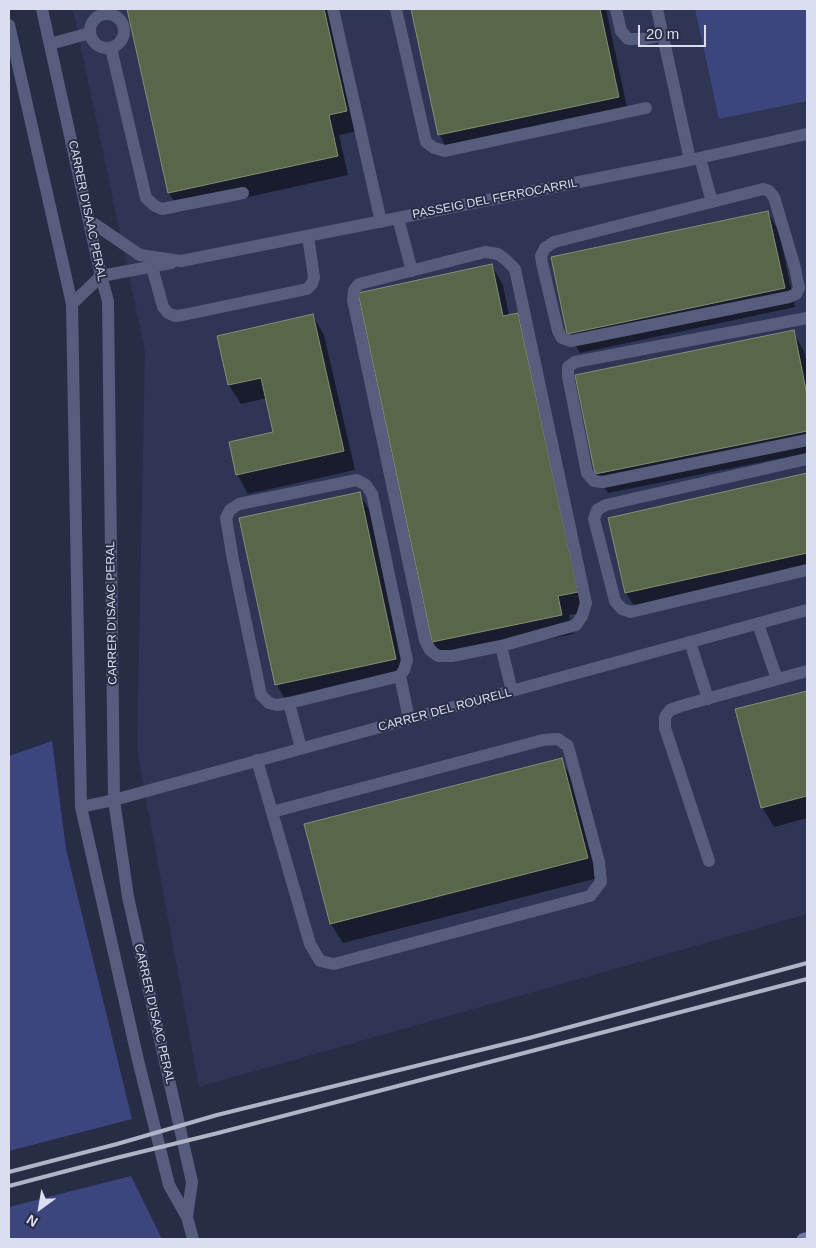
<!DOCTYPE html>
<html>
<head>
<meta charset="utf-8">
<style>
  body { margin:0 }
  #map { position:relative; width:816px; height:1248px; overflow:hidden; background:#282d46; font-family:Helvetica,sans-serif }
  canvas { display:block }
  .frame { position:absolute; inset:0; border:10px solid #dadeef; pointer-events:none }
  .north { position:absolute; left:15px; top:1183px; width:50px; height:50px; -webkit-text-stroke:4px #282d46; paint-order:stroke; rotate:212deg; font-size:14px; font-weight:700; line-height:20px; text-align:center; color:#dadeef }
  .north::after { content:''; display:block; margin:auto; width:18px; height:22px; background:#dadeef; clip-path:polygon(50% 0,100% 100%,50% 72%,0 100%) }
  .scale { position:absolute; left:638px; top:25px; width:68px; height:22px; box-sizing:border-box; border:2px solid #dadeef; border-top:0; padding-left:6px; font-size:15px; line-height:18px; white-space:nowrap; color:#dadeef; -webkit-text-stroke:4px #282d46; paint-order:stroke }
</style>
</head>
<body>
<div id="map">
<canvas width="816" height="1248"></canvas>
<div class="frame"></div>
<div class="north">N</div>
<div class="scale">20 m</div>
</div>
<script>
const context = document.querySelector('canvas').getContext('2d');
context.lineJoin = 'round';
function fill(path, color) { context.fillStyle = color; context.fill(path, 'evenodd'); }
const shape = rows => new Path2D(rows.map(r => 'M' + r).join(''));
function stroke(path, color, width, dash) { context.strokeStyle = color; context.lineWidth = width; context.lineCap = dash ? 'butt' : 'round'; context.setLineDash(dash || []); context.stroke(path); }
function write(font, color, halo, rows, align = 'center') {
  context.font = font + ' Helvetica,sans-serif'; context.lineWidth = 4; context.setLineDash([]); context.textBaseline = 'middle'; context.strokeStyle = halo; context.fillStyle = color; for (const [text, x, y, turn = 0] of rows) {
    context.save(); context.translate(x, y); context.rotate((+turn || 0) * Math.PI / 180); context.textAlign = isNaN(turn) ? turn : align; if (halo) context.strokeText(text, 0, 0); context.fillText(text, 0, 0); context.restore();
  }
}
fill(shape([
  [73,9,807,9,807,914,199,1087,137,749,145,352]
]), '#2f3554');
fill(shape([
  [695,9,807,9,807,101,719,119],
  [52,741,66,849,132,1119,9,1151,9,756],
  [131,1176,162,1239,9,1239,9,1207]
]), '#3c457d');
fill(shape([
  [128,9,330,9,358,131,339,135,348,175,180,212,169,193],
  [412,9,606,9,629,117,450,154,439,134],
  [768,212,779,232,795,307,580,353,568,333],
  [492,266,503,285,509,316,588,611,569,615,573,634,444,661,433,641],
  [313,316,324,335,355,470,248,494,237,474,275,433,267,398,241,404,229,385],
  [793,332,804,351,807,365,807,453,608,493,596,474],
  [807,475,807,575,638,612,626,593,609,519],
  [359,493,371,513,407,679,288,704,277,685,240,519],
  [807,692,807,818,774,827,762,807,737,710],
  [561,760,572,779,598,878,343,943,331,924,306,825]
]), '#0007');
const building = shape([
  [127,9,324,9,347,111,329,115,338,156,168,193,127,9],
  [411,9,600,9,619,97,438,135,411,9],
  [768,211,785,288,567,334,551,257,768,211],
  [492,264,503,316,518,313,578,592,558,596,562,615,432,642,358,293,492,264],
  [313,314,344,451,236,475,229,442,273,432,261,378,228,385,217,336,313,314],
  [794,330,807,395,807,431,595,474,575,375,794,330],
  [807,473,807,553,625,593,608,518,807,473],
  [360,492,396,659,275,685,239,518,360,492],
  [807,691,807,796,761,808,735,709,807,691],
  [562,758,588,858,330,924,304,824,562,758]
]);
fill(building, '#58664a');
stroke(building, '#829073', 1);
stroke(shape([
  [333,9,381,222],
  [396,9,426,142,434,148,445,151,646,108],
  [616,9,621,31,628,39,643,39,663,35],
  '90 31a17 17 0 1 1 34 0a17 17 0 1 1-34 0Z',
  [50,44,90,33],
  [111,48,146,198,155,206,162,209,243,193],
  [700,158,712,202],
  [763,189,769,191,774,197,795,268,799,288,796,294,789,297,571,341,562,338,558,331,542,263,541,256,545,248,554,242,763,189],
  [398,218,412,271],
  [485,252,498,254,506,260,515,269,586,603,582,616,576,625,501,646,452,656,438,656,430,650,425,640,353,300,354,290,359,284,485,252],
  [152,267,163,307,168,313,175,316,183,315,307,289,312,284,314,277,308,236],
  [807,318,575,362,568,367,568,376,587,473,594,481,603,482,807,440],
  [807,459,606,505,597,510,594,519,615,601,622,609,631,612,807,570],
  [357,480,366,485,372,494,407,660,404,670,400,676,289,703,277,705,269,703,261,695,233,560,226,518,230,510,239,504,357,480],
  [758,624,777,679],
  [690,642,708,699],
  [501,646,512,691],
  [400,676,409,719],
  [289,703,301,748],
  [257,760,310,944,320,961,334,964,590,896,601,882,599,862,568,746,558,739,543,740,272,812],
  [709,861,665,728,665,717,670,710,681,706,807,671]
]), '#575e7d', 12);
stroke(shape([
  [42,9,101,276,108,301,114,800,128,897,192,1182,187,1217],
  [657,9,690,160],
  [9,25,72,304,81,807,138,1060,169,1185,187,1217,193,1239],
  [90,221,140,255,181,261,690,160,807,134],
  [72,304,101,276,171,263],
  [81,807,114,800,807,610]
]), '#575e7d', 12);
stroke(shape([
  [803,1239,807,1238]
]), '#6d77a9', 12);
stroke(shape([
  [9,1172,117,1144,217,1115,529,1038,807,963],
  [9,1186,116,1158,218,1133,807,979]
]), '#b0b4c7', 4);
write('12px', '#dadeef', '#282d46', [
  ["PASSEIG DEL FERROCARRIL",495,199,-11],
  ["CARRER D'ISAAC PERAL",87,211,78],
  ["CARRER D'ISAAC PERAL",112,613,-91],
  ["CARRER DEL ROURELL",445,710,-15],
  ["CARRER D'ISAAC PERAL",154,1014,77]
]);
</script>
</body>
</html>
